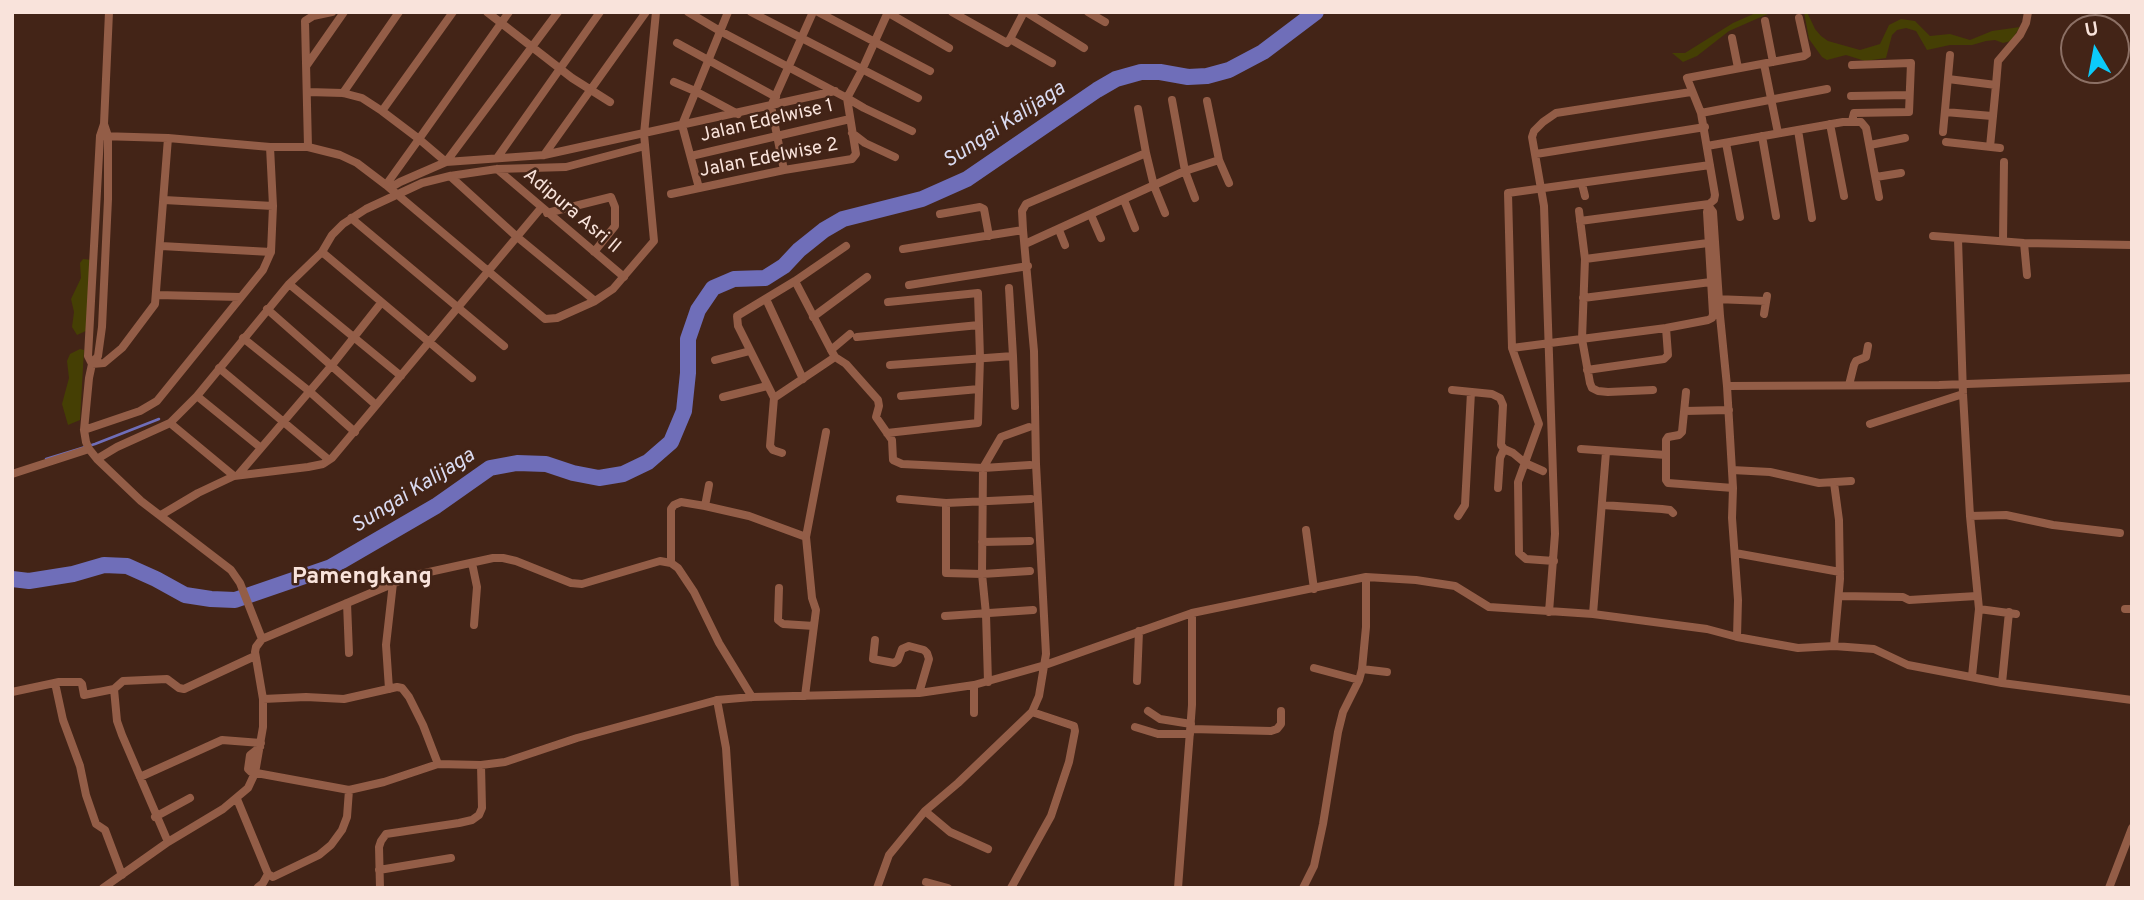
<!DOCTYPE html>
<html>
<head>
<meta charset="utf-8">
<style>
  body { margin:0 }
  #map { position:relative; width:2144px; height:900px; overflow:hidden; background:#432417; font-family:Overpass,sans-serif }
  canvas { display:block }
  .frame { position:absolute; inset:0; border:14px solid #f9e3db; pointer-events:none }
  .north { position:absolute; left:2060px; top:14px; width:70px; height:70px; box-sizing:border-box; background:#432417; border:2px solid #8c7065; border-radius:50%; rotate:350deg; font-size:19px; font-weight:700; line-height:28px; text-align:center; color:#f9e3db }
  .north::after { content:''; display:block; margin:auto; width:24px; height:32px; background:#0ccafa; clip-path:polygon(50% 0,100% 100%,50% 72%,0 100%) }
</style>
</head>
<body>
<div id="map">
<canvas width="2144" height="900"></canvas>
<div class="frame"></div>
<div class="north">U</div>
</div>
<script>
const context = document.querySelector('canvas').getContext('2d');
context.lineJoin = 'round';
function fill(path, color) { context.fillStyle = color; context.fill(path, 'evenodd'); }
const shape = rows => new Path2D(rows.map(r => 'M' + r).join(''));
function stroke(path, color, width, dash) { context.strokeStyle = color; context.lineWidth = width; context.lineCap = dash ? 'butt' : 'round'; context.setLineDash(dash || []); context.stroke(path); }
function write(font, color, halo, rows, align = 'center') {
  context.font = font + ' Overpass,sans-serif'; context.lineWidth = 5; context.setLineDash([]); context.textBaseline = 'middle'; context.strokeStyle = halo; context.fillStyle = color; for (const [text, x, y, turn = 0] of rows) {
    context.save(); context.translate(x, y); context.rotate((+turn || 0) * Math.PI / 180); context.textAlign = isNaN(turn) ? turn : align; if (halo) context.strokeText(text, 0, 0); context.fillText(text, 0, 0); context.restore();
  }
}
fill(shape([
  [1758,12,1777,12,1770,13,1729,31,1697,56,1683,62,1672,53,1685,53,1733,23],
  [1804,12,1807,12,1815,29,1821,36,1828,41,1860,50,1880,44,1889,25,1901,19,1915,21,1930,36,1950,34,1970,40,1992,31,2020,27,2011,41,2003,43,1995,40,1986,41,1972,45,1950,45,1927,50,1916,31,1906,28,1897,30,1892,35,1886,58,1865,61,1846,55,1827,60,1822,57,1809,39],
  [83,259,93,260,88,330,77,335,72,327,74,312,71,299,81,278,80,263],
  [80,349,84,350,80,420,68,425,62,404,69,378,67,361,70,354]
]), '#453f04');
stroke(shape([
  [46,459,95,444,159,419]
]), '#6f6eb9', 2.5);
stroke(shape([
  [12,579,29,581,73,574,104,565,127,566,156,579,185,595,211,599,235,600,331,567,436,506,490,468,517,463,546,464,573,473,599,478,623,474,648,462,671,442,684,411,688,373,688,339,698,310,713,288,734,279,765,278,784,266,799,250,824,230,843,219,922,199,967,179,1097,90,1116,79,1141,72,1160,72,1188,77,1207,76,1229,70,1263,52,1316,12]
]), '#6f6eb9', 16);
stroke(shape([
  [487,12,572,78,610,102],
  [509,12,419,139,446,162,558,12],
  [688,12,720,31,847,98,862,70,888,12],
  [751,12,918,98],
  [818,12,930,71],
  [887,12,949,48],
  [952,12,1007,43,1010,39,1052,63],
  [1026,12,1084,48],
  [1088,12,1105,22],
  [1765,21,1773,62],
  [1732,38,1738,68],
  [1010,39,1024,12],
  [677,43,776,97],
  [1764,64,1778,133],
  [307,65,344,12],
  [1852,65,1911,63,1909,112,1854,113,1852,121],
  [1948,79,1996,85,1998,61,2020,35,2026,23,2028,12],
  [674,82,695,91,738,114],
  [308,92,343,93,362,98,382,111,419,139,386,185],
  [343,93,399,12],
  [1851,96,1909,95],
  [847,98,864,108,912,131],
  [1172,100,1185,171,1195,198],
  [1207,101,1219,160,1229,183],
  [1138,109,1146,153,1154,186,1165,213],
  [382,111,453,12],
  [1945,112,1992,116],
  [1701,113,1827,89],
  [104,124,108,136,108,199,102,327,98,356,92,364,89,378,84,430,86,442,89,449,97,459,141,501,231,570,240,583,262,639],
  [1830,124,1844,196],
  [682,125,728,12],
  [682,125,699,188],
  [1798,130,1812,218],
  [1943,132,1950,55],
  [852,133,865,143,895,157],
  [100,136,168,138,270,147,308,147,340,155,357,163,386,185,545,319,557,318,595,301,613,289,654,241,644,134,656,12],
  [1762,136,1776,216],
  [1946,142,2000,148],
  [1726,143,1740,217],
  [1870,145,1905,138],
  [1707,146,1843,122,1861,122,1866,128,1879,197],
  [308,147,305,21,313,16,332,12],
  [1990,147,1996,85],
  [1536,154,1705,127],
  [544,155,646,12],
  [691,156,850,119],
  [497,158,600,12],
  [497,169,624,277],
  [784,170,771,106,813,12],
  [450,176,516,236,595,301],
  [1876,177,1901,173],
  [1582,184,1585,196],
  [390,188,400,182,446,162,544,155,835,91],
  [671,194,784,170,852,159,856,154,847,98],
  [164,200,273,206],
  [1124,200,1135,228],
  [1710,208,1713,212,1720,316],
  [1579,211,1585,259,1582,339,1590,383,1592,388,1598,391,1608,392,1653,390],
  [547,213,611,197,615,207,615,226,594,252],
  [940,214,980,207,984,209,989,236],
  [1091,215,1101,238],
  [351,218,504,346],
  [1580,221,1709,204],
  [1023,230,1022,211,1026,204,1146,153],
  [1059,230,1065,245],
  [1933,236,2024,243,2132,245],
  [1958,239,1963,394,1970,516,1979,609,1972,676],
  [2003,241,2004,162],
  [2024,243,2027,275],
  [1025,244,1185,171,1219,160],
  [161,246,271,252],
  [322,252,472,378],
  [1585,259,1708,243],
  [795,281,831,350,835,357,846,364,878,400,879,406,876,417,892,440,893,460,902,464,983,468,1030,465],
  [289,284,401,376],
  [909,285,1028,266],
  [157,295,240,297],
  [1583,298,1711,282],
  [766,299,803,379],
  [1715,299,1766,301],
  [267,309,376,405],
  [1713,314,1707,212,1709,204,1714,200,1715,195,1701,113,1687,78,1804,56,1807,54,1799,18],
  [1764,314,1767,296],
  [813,317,867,277],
  [857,337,979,325],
  [243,338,309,391,355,432],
  [1512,348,1508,193,1710,165],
  [831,350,850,334],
  [1013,356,1015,406],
  [715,360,750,351],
  [92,364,88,356,100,136,104,124,109,12],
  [92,364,104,363,122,348,155,304,168,138],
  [890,365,1013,356,1009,288],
  [219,368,329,460],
  [1587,370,1664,359,1668,355,1666,328],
  [1849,385,1854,365,1856,361,1866,357,1868,346],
  [1727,386,1939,385,2132,378],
  [1452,390,1492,394,1500,398,1503,405,1501,445,1504,449],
  [1686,392,1682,432,1679,435,1668,437,1666,440,1666,480,1668,483,1733,488],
  [197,396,261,448],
  [901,396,979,389],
  [723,397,767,386],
  [774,398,738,326,737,316,795,281,846,246],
  [1685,411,1729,410],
  [170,423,234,476],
  [1870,424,1963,394],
  [84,430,140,411,157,401,263,270,271,252,273,206,270,147],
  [887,433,978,423,980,358,978,293,888,302],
  [1581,449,1666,455],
  [782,453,773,450,770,446,774,398,835,357],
  [97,459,117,447,170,423,197,396,289,284,322,252,332,235,343,224,366,209,422,183,450,176,497,169,566,167,645,146],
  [1732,470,1770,472,1819,483,1851,481],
  [12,474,89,449],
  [238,475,332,365,381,303],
  [709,485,705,506,749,516,806,537],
  [1498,488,1500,458,1504,449,1513,453,1525,463,1543,471],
  [900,499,946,503,1031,499],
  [946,503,946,573,982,574,1030,571],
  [1602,505,1662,509,1670,510,1673,513],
  [161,515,198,493,234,476,308,467,323,464,332,458,541,208],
  [1458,516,1465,505,1471,392],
  [1970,516,2006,515,2053,525,2120,533],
  [1306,530,1314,589],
  [982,542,1030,541],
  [1735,553,1840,572],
  [1554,561,1526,559,1519,553,1518,482,1539,424,1512,348,1666,328,1708,320,1712,318,1713,314,1717,315,1720,316,1727,386,1733,488,1732,518,1738,600,1737,637],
  [472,563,477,587,474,625],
  [671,563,671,509,674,505,681,502,705,506],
  [779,588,778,620,783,624,814,626],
  [1839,596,1903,597,1909,600,1977,596],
  [347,603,349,653],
  [1979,609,2016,614],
  [2125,609,2132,609],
  [1549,612,1555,534,1544,206,1532,137,1534,131,1543,122,1556,113,1691,92],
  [1593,614,1606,452],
  [945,616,1033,610],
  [875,640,873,659,894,663,898,660,902,649,909,646,924,650,927,653,929,659,919,693],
  [1834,646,1840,579,1839,520,1834,483],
  [1314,668,1359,680],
  [1362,669,1387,672],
  [1137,681,1139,631],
  [988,682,986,614,982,574,983,468,1001,437,1029,427],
  [55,683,63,720,80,766,86,795,96,824,105,830,122,875],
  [2002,683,2009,612],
  [974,685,974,713],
  [114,689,117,721,122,735,168,842],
  [389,689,386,645,393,583],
  [12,692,59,682,80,682,82,684,84,695,114,689,123,681,167,679,179,688,184,689,255,656],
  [805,696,816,610,812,598,806,537,826,432],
  [263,699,306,697,344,699,397,687,402,688,409,697,423,725,438,764],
  [717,700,726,748,735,888],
  [1148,711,1160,719,1191,724],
  [1135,727,1158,734,1190,734],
  [1191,729,1271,731,1277,729,1281,724,1281,711],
  [260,747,250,755,248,769,251,772,349,790,384,782,438,764,481,765,505,762,577,738,717,700,752,697,919,693,974,685,1045,665,1192,613,1366,577,1416,580,1455,586,1489,607,1593,614,1707,629,1737,637,1798,648,1834,646,1874,649,1908,665,2002,683,2132,700],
  [140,777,222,740,261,743],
  [237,799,268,874,273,877,319,855,331,845,342,830,347,817,349,790],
  [925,811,950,832,988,849],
  [155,817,190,798],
  [379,870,451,858],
  [926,882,948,888],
  [258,887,263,883,268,874],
  [103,888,168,842,223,809,248,788,255,773,263,727,263,699,255,652,256,647,262,639,411,576,493,558,503,558,516,561,571,583,582,584,660,561,671,563,678,568,694,592,719,643,752,697],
  [380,888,379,847,381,841,386,834,459,823,472,820,479,815,482,808,481,765],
  [877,888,889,855,925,811,958,783,1032,712,1039,696,1046,654,1036,464,1034,351,1023,230,903,249],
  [1011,888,1051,816,1069,762,1075,731,1074,726,1032,712],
  [1178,888,1192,705,1192,613],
  [1303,888,1314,866,1323,824,1338,732,1343,712,1359,680,1362,669,1366,627,1366,577],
  [2109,888,2132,828]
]), '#935d47', 8);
write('19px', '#f9e3db', '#432417', [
  ["Jalan Edelwise 1",767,122,-13],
  ["Jalan Edelwise 2",769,159,-11],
  ["Adipura Asri II",571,212,40]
]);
write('italic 21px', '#dadbf1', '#432417', [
  ["Sungai Kalijaga",1005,126,-33],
  ["Sungai Kalijaga",414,492,-32]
]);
write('bold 23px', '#f9e3db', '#432417', [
  ["Pamengkang",362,578]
]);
</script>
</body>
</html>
